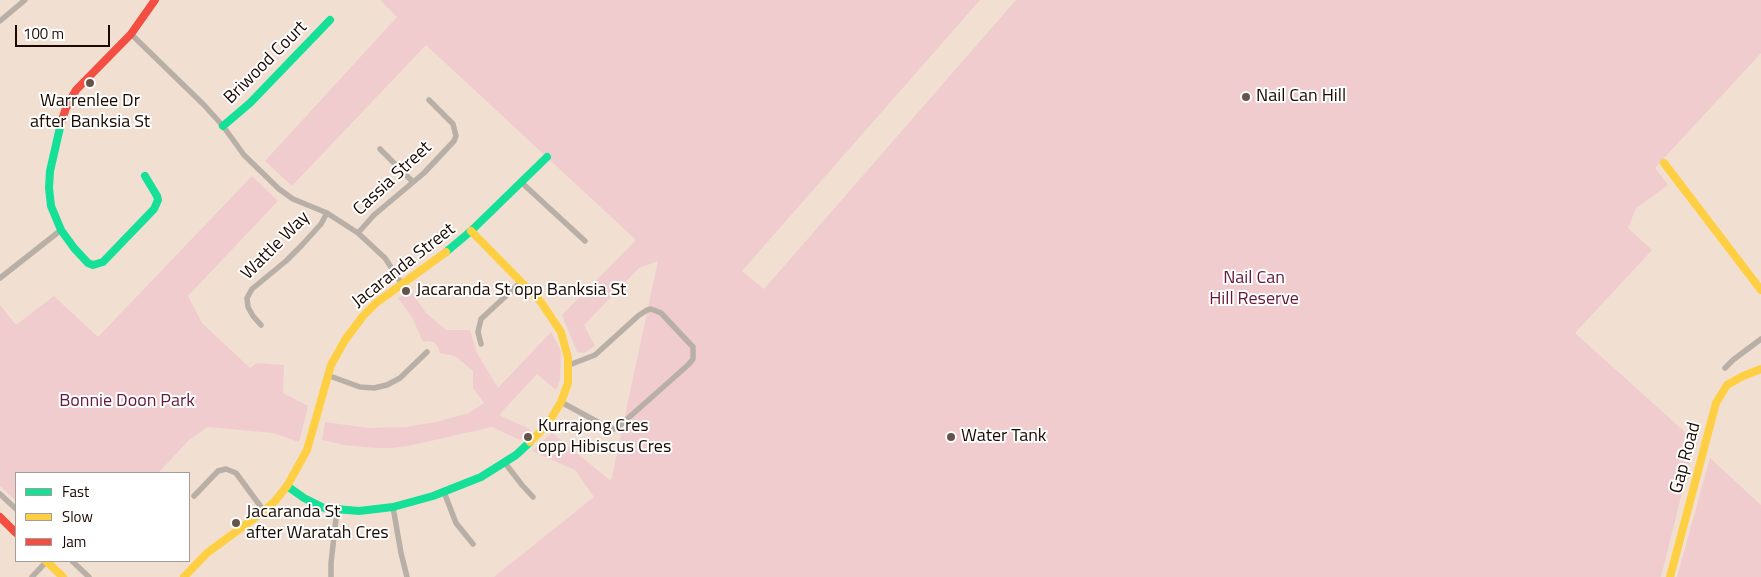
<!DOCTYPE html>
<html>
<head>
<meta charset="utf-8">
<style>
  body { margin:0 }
  #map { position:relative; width:1761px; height:577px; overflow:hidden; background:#f1dfd2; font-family:"Titillium Web",sans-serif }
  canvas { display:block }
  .legend { position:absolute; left:15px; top:472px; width:175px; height:90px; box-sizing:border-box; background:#fff; border:1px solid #a49d99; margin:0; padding:6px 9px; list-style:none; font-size:15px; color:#1b0900 }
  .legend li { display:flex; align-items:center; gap:10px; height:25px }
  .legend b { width:25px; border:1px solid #a49d99 }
  .scale { position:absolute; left:15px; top:25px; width:95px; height:22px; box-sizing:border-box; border:2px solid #1b0900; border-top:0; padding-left:6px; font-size:15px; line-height:18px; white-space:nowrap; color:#1b0900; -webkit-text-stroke:4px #fff; paint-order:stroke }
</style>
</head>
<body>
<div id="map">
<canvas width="1761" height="577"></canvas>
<ul class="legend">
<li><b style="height:6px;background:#16e098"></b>Fast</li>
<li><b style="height:6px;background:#ffcf43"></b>Slow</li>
<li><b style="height:6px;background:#f24e42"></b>Jam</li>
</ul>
<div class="scale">100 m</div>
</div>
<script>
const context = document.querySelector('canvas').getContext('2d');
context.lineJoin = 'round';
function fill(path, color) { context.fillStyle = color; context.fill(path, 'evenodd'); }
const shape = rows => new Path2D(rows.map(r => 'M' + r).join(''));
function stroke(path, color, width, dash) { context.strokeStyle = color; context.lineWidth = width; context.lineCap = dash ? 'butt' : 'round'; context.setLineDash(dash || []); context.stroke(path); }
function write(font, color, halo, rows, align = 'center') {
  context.font = font + ' "Titillium Web",sans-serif'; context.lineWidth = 4; context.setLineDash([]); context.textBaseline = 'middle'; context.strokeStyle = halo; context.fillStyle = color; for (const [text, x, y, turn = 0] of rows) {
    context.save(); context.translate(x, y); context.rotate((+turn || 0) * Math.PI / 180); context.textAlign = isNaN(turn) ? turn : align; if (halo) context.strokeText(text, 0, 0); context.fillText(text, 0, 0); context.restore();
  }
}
fill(shape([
  [380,0,980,0,742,271,764,289,1016,0,1761,0,1761,53,1655,168,1668,185,1636,208,1628,228,1652,250,1575,333,1695,441,1661,577,494,577,594,497,575,470,532,451,552,433,611,481,658,261,639,268,584,325,595,346,584,353,577,352,562,315,636,240,426,45,292,186,265,161,397,17],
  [252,176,278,201,188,296,202,323,250,368,257,363,284,365,283,393,308,406,299,442,273,433,208,427,190,439,158,473,16,473,16,501,0,486,0,305,16,325,54,296,98,337],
  [410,290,426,313,446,330,470,330,477,353,498,388,551,332,561,351,560,380,556,390,537,374,499,415,531,430,520,440,492,427,408,446,391,448,376,448,344,445,322,440,325,422,368,428,405,427,436,422,469,413,484,403,473,388,473,371,455,356,440,353,438,347,434,342,427,341,423,342,412,317,398,298],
  [1710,458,1761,505,1761,577,1677,577]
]), '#f0ccce');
stroke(shape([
  [0,21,25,0],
  [131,34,204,105,223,126,244,155,279,189,293,199,327,213,358,233,385,258,402,284],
  [380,149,413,182],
  [521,182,585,241],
  [358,233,374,215,424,173,454,141,456,136,453,124,429,100],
  [0,278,61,230],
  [261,325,253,316,248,307,247,298,252,289,286,261,302,245,321,224,327,213],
  [481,344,478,332,481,319,521,282],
  [1725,368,1733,360,1761,339],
  [327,375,360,387,374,388,387,385,400,378,427,352],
  [561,402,607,427,613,429,617,428,688,365,693,359,693,347,661,313,651,309,647,310,638,316,595,355,569,365],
  [505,463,522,485,533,497],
  [444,492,456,523,473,544],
  [0,494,16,509],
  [194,496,218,471,226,469,236,473,264,511],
  [393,507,401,553,407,577],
  [72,561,89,577],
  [32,577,46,562],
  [331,577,331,563,337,510]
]), '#b8afa7', 5.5);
stroke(shape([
  [61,123,50,171,49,188,51,206,61,230,74,248,88,263,93,265,103,262,154,209,158,200,157,196,145,176],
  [223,126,250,103,330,20],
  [446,252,471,231,547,157],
  [287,486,304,498,324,508,359,511,393,507,433,496,481,477,516,455,530,442]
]), '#16e098', 8);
stroke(shape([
  [1664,163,1761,290],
  [471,231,541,302,561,332,568,358,568,383,561,402,547,425,530,442],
  [46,561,63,577],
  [184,577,207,553,264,511,275,501,287,486,307,450,331,365,345,340,363,316,376,303,446,252],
  [1670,577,1716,403,1727,385,1743,376,1761,369]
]), '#ffcf43', 8);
stroke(shape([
  [61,123,66,108,76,90,131,34,155,0],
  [0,517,16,533]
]), '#f24e42', 8);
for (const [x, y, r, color] of [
  [90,83,5,"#66544a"],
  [1246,97,5,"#66544a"],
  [406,291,5,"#66544a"],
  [528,437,5,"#66544a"],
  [951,437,5,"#66544a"],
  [236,523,5,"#66544a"]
]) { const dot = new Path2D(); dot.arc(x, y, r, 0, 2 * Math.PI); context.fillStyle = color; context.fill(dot); stroke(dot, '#fff', 2); }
write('18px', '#1b0900', '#fff', [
  ["Briwood Court",266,63,-45],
  ["Cassia Street",393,179,-43],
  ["Wattle Way",276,246,-45],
  ["Jacaranda Street",404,266,-38],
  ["Gap Road",1686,458,-75]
]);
write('18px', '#1b0900', '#fff', [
  ["Nail Can Hill",1256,97],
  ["Warrenlee Dr",90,102,"center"],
  ["after Banksia St",90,123,"center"],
  ["Jacaranda St opp Banksia St",416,291],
  ["Kurrajong Cres",538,427],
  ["opp Hibiscus Cres",538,448],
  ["Water Tank",961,437],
  ["Jacaranda St",246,513],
  ["after Waratah Cres",246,534]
], 'left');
write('18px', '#651938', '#fff', [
  ["Nail Can",1254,279],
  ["Hill Reserve",1254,300],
  ["Bonnie Doon Park",127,402]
]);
</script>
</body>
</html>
